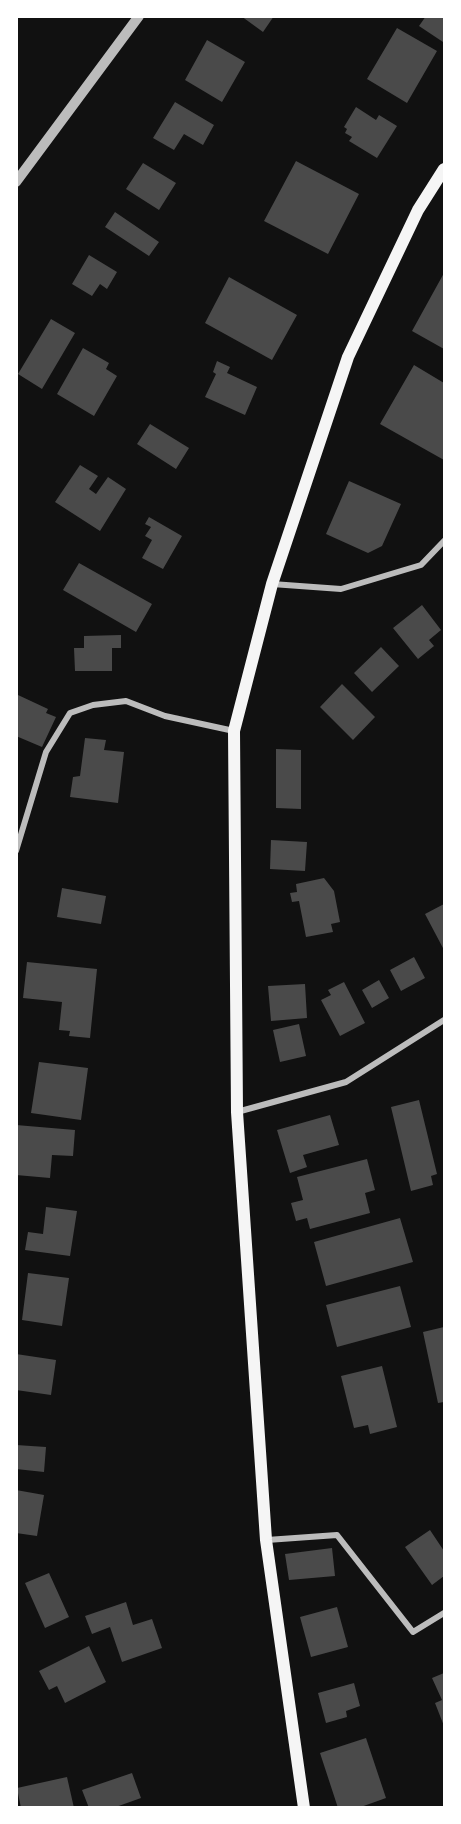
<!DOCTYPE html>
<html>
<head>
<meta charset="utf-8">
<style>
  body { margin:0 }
  #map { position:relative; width:461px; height:1824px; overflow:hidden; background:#111; font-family:Helvetica,sans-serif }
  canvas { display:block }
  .frame { position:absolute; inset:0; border:18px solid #fff; pointer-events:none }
</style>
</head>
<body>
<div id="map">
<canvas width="461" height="1824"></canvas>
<div class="frame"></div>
</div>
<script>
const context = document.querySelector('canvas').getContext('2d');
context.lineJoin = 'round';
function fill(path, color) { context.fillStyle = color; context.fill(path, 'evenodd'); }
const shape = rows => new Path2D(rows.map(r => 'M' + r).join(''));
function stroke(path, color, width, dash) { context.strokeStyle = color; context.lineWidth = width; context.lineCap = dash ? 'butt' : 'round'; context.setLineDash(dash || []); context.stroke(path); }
fill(shape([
  [241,16,274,16,263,32],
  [426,16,444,16,443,42,419,26],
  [397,28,437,51,407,103,367,79],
  [207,40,245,62,222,102,185,80],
  [175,102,214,125,203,145,184,134,174,150,153,138],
  [356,107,376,120,379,115,397,126,377,158,349,141,352,137,345,133,347,129,344,127],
  [296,161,359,194,328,254,264,221],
  [143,163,176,183,159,210,126,189],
  [115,212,159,242,149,256,105,227],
  [89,255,117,272,107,289,100,284,92,296,72,284],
  [444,273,444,349,412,331],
  [229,277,297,315,272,360,205,323],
  [51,319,75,333,42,389,18,374],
  [83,348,109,363,106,369,117,376,94,416,57,394],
  [217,361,230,367,227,373,257,387,245,415,205,397,216,374,213,372],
  [414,365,444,383,444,460,380,424],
  [150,424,189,448,176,469,137,444],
  [80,465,98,476,89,489,96,494,108,477,126,489,100,531,55,502],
  [349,481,401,504,382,546,368,553,326,534],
  [149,517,182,536,163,569,142,558,152,540,145,536,151,527,145,524],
  [79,563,152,604,136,632,63,590],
  [422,605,441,630,429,640,434,646,418,659,393,628],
  [121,635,121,648,112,648,112,671,75,671,74,648,84,648,84,636],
  [381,647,399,666,372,692,354,673],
  [342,684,375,717,353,740,320,707],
  [18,695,48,709,46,713,56,717,42,747,16,736],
  [85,738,106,740,104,750,124,752,118,803,70,797,73,777,80,776],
  [276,749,301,750,301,809,276,808],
  [271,840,307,842,305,871,270,869],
  [324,878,334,891,340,922,331,924,333,932,306,937,299,901,292,902,290,893,297,892,296,884],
  [62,888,106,896,101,924,57,917],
  [444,904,444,950,425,914],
  [414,957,425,978,401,991,390,970],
  [27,962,97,969,90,1038,69,1036,70,1031,59,1030,62,1002,23,998],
  [379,980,389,998,372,1008,362,990],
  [344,982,365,1023,340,1036,321,1000,331,995,328,990],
  [305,984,307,1018,271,1021,268,986],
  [299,1024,306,1056,280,1062,273,1030],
  [39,1062,88,1068,81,1120,31,1113],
  [419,1100,437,1174,431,1176,433,1185,411,1191,391,1107],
  [330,1115,339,1145,303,1155,307,1167,290,1173,277,1130],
  [16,1125,75,1130,73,1156,52,1155,50,1178,16,1175],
  [367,1159,375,1190,365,1193,370,1213,310,1229,307,1218,296,1221,291,1203,303,1200,297,1177],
  [46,1207,77,1211,70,1256,25,1250,28,1232,43,1234],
  [400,1218,413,1262,326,1286,314,1242],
  [28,1273,69,1278,62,1326,22,1320],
  [400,1286,411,1327,337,1347,326,1305],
  [444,1327,444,1402,438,1403,423,1332],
  [16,1354,56,1360,51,1395,16,1390],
  [382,1366,397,1427,370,1434,368,1425,354,1428,341,1376],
  [16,1445,46,1447,44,1472,16,1469],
  [16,1490,44,1495,37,1536,16,1533],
  [430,1530,444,1551,444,1576,432,1585,405,1547],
  [332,1548,335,1576,289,1580,285,1554],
  [49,1573,69,1617,45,1628,25,1583],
  [126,1602,133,1625,152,1619,162,1648,122,1662,110,1627,92,1634,85,1616],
  [337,1607,348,1647,311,1657,300,1617],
  [89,1646,106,1682,65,1703,57,1686,49,1690,39,1671],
  [444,1673,444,1726,435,1703,442,1700,432,1678],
  [354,1683,360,1706,346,1711,347,1717,326,1723,318,1693],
  [366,1738,386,1798,358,1808,338,1808,320,1753],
  [132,1773,141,1798,113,1808,89,1808,82,1790],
  [67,1777,74,1808,21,1808,17,1788]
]), '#4a4a4a');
stroke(shape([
  [272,584,341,589,421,565,444,541],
  [16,851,46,752,70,713,93,705,126,701,165,716,234,731],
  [237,1112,346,1082,444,1020],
  [267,1540,337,1535,413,1632,444,1613]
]), '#bcbcbc', 6);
stroke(shape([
  [16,182,139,16]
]), '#bcbcbc', 10);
stroke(shape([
  [304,1808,266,1540,237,1112,234,731,272,584,348,357,418,210,444,169]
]), '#f5f5f5', 12);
</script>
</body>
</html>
